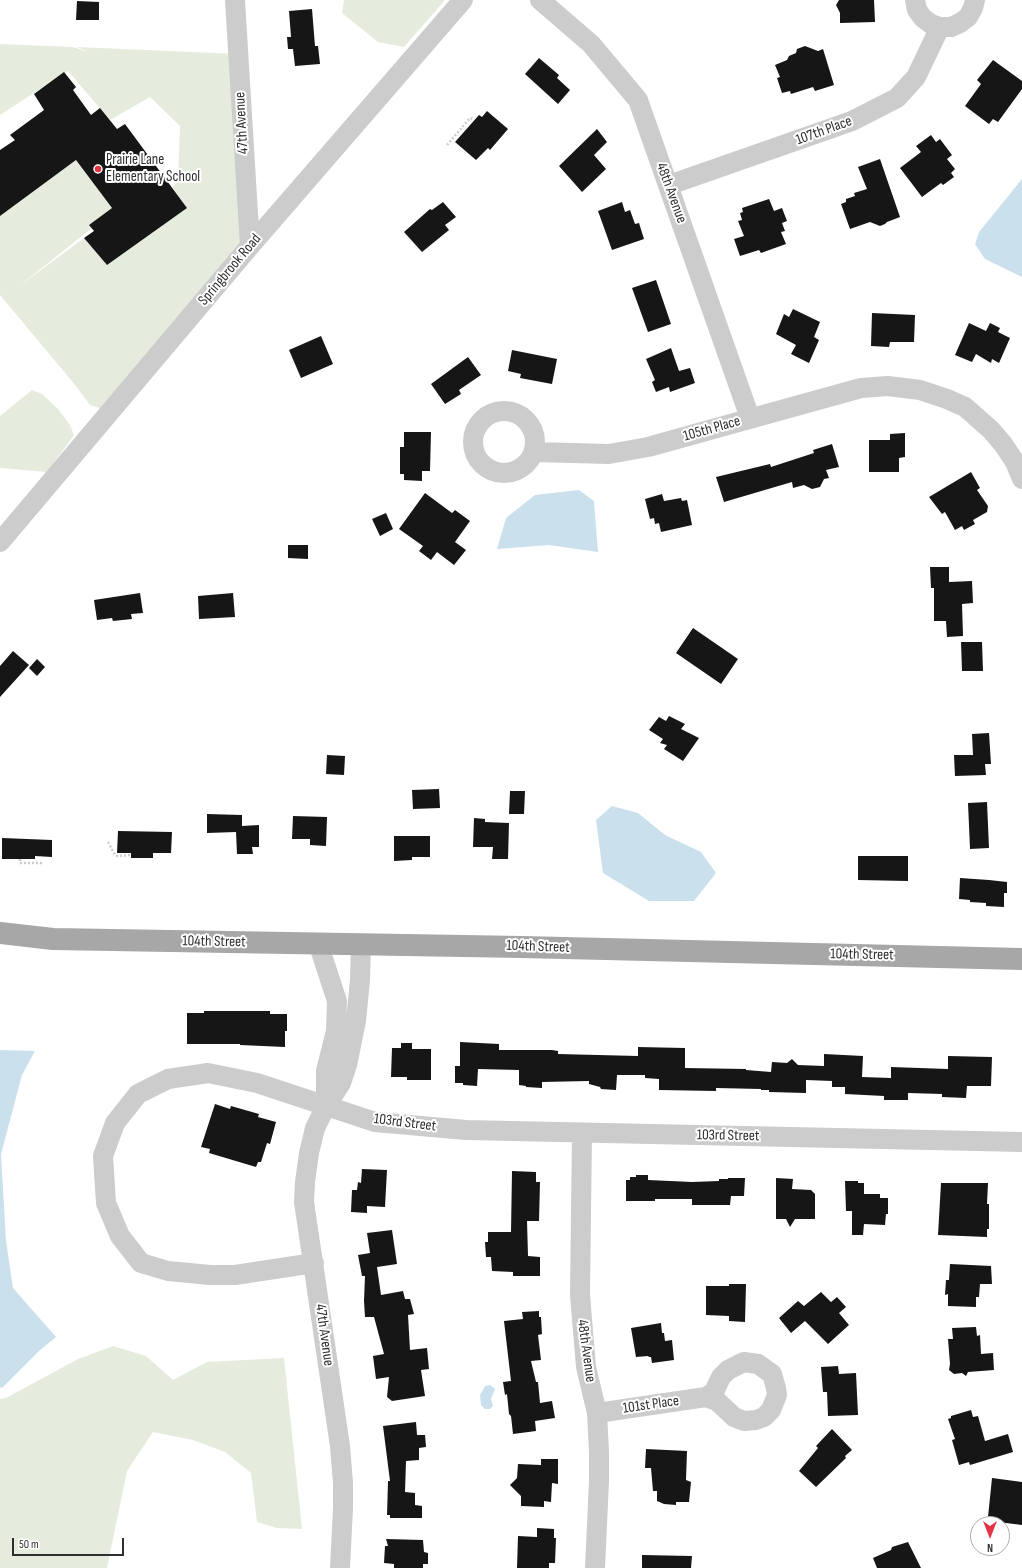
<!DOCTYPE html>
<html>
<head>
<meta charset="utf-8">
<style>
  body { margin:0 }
  #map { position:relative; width:1022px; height:1568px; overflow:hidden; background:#fff; font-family:"Sofia Sans Condensed",sans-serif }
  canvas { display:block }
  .north { position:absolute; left:970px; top:1516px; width:40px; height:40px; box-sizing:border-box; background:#fff; border:1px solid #acacac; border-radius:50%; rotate:180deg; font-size:11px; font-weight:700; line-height:16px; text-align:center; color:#2f2f2f }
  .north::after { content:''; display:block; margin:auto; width:14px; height:18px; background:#e33446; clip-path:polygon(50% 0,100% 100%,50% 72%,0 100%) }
  .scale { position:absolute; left:12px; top:1538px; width:112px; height:18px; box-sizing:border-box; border:2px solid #2f2f2f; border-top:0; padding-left:5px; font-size:12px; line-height:14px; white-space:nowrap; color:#2f2f2f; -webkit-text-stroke:3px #fff; paint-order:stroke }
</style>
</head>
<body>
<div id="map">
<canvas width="1022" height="1568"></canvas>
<div class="north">N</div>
<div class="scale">50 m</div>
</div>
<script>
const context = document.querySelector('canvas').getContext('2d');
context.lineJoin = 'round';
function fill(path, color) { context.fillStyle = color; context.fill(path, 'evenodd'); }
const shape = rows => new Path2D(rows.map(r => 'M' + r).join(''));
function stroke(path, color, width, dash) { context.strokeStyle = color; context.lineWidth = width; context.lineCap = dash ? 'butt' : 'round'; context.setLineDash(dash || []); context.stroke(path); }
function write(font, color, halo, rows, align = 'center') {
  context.font = font + ' "Sofia Sans Condensed",sans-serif'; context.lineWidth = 4; context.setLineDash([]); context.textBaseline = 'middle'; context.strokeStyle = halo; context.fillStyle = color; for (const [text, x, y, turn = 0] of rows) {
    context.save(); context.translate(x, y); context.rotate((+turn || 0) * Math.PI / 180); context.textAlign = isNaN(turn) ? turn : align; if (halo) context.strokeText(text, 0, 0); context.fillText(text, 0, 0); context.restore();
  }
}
fill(shape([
  [344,0,445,0,404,47,378,42,342,13],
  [0,44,73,47,88,52,77,47,238,54,250,246,103,409,90,405,76,386,0,295,0,216,76,160,112,208,89,225,92,228,18,287,84,238,107,265,187,208,172,187,178,182,180,126,150,97,110,120,68,71,0,115],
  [32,390,42,394,58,409,70,425,74,435,47,472,0,468,0,416],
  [113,1346,146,1356,173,1380,207,1362,284,1358,302,1529,277,1528,257,1522,251,1473,225,1452,193,1440,153,1432,127,1471,107,1568,0,1568,0,1399,6,1398,78,1359]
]), '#e6ecdd');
fill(shape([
  [1022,179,1022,277,985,259,975,244,979,232],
  [579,490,594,501,598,552,549,545,497,549,506,518,535,495],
  [612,806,638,813,665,835,701,852,716,873,694,901,649,901,603,873,596,820],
  [0,1050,35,1051,22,1075,1,1154,6,1241,13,1288,56,1337,39,1351,2,1388,0,1387],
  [490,1385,495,1389,491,1399,493,1406,490,1409,485,1409,481,1405,480,1395,485,1386]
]), '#cae0ec');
fill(shape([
  [839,0,874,0,875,22,840,23,840,13,836,5],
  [77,1,99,2,99,20,76,20],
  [312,9,315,46,318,46,320,64,295,66,293,49,288,49,287,37,291,37,289,11],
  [805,46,818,51,823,49,834,85,815,91,813,87,791,94,790,91,782,93,777,78,780,77,775,65,787,60,789,56,796,53,797,49],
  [539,58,559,75,557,78,570,90,558,104,525,74],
  [993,60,1022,81,1022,89,998,122,993,119,989,124,965,106,981,84,977,80],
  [64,72,76,87,73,90,91,115,100,108,117,129,125,124,187,208,107,265,84,238,94,231,89,225,112,208,76,160,0,216,0,150,15,140,10,135,44,110,34,94],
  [487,111,508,129,490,150,488,148,476,160,455,142,479,115,482,117],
  [597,129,607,142,594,155,606,169,582,192,559,166],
  [931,135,936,142,940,139,952,155,947,159,955,169,951,173,954,177,943,185,941,183,922,197,900,168,921,152,916,146],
  [880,159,900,217,887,222,885,224,880,226,870,222,850,229,841,204,846,202,846,199,855,196,854,193,867,189,858,167],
  [769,199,774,211,782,208,787,221,782,223,785,231,781,232,786,244,761,253,759,250,740,256,734,239,744,236,738,221,742,220,740,213,743,212,742,208],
  [443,202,456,217,445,225,449,230,422,252,404,232,430,209,432,210],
  [622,202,625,212,630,210,635,224,639,223,644,239,612,250,598,211],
  [656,280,671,324,648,332,632,288],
  [793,309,820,322,814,337,819,340,809,363,791,354,796,345,776,334,784,314,789,317],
  [872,313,915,315,914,342,890,342,889,347,871,346],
  [969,323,986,331,990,323,1000,328,998,332,1010,338,999,363,992,359,991,363,976,354,972,362,955,355],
  [321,336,333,364,301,378,289,350],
  [671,348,679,371,690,368,695,383,670,392,669,387,656,392,652,382,655,380,646,359],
  [512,350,557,359,552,384,520,378,521,374,508,371],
  [468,357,481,375,459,390,461,394,445,404,431,384],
  [404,432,431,432,430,471,422,471,422,481,404,480,404,474,400,474,400,447,404,447],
  [905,433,905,457,899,458,899,472,869,472,869,440,890,440,890,434],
  [832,444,839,467,826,470,829,478,824,479,820,487,812,489,804,485,793,488,792,482,724,502,716,477,770,464,771,467,814,453,813,450],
  [971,472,980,488,977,490,988,506,987,512,973,520,975,524,964,530,962,526,955,530,945,512,942,514,929,497],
  [425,493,452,513,455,510,470,521,455,542,466,550,454,565,437,552,431,560,419,551,423,546,399,529],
  [662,494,664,501,681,498,682,501,687,500,692,525,661,532,659,523,655,524,654,518,650,519,645,499],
  [386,513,393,529,380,536,372,519],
  [288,545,308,545,308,559,288,558],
  [930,567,949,567,949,582,972,581,973,603,962,604,963,636,947,637,946,621,934,621,934,588,931,588],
  [140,593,143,613,131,614,132,619,113,621,112,618,97,620,94,600],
  [233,593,235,617,199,619,198,596],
  [693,628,738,659,721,684,676,653],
  [961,642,982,642,983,671,962,671],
  [13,651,29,665,0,697,0,666],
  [37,659,45,667,37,676,29,668],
  [669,716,685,724,681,729,699,738,683,761,664,749,667,745,660,743,663,739,649,730,659,717,666,721],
  [989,733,991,764,985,764,986,775,955,776,954,755,973,755,972,734],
  [327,755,345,756,344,775,326,774],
  [439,789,440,808,413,809,412,790],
  [510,791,525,791,524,814,509,814],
  [987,802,989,848,970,849,968,803],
  [207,814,242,815,242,826,259,825,259,847,252,847,253,854,237,854,236,832,207,833],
  [293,816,327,817,326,846,310,845,310,839,292,839],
  [474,818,485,819,485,822,509,823,508,859,492,859,493,847,473,847],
  [118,831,172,832,171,853,153,853,153,858,131,858,131,853,117,853],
  [394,836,430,836,430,857,412,857,412,860,394,861],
  [2,838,52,840,52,857,35,856,35,859,2,859],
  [858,856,908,856,908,881,858,880],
  [960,878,989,880,1007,882,1007,893,1004,893,1004,907,986,906,986,903,970,902,970,900,959,899],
  [204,1011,270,1011,270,1014,287,1014,287,1031,285,1031,285,1047,240,1045,240,1044,187,1044,187,1013,204,1013],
  [460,1042,499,1044,499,1050,552,1050,558,1051,558,1054,638,1056,638,1047,685,1048,685,1068,746,1069,746,1070,771,1072,772,1062,787,1063,792,1059,798,1065,824,1066,824,1054,863,1056,862,1077,891,1078,891,1067,948,1069,948,1056,992,1057,991,1086,967,1086,966,1098,942,1097,942,1094,908,1093,908,1100,884,1100,884,1096,845,1094,845,1087,832,1087,832,1081,806,1080,806,1093,769,1092,769,1090,761,1090,761,1089,716,1088,716,1091,659,1090,659,1079,645,1078,645,1075,617,1075,616,1090,601,1089,600,1087,589,1084,589,1081,542,1082,542,1088,526,1087,526,1086,519,1085,519,1070,478,1069,477,1086,463,1085,463,1083,455,1083,455,1066,460,1066],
  [401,1043,412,1043,412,1049,431,1049,431,1080,407,1080,407,1077,391,1077,392,1048,401,1048],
  [215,1104,230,1109,231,1106,259,1114,258,1117,276,1122,270,1144,267,1143,261,1162,258,1162,256,1167,209,1153,210,1149,201,1147],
  [362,1169,387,1170,385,1207,367,1206,367,1213,351,1212,352,1190,357,1190,358,1182,361,1183],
  [512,1171,536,1172,536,1182,540,1182,539,1221,527,1221,528,1256,540,1257,540,1276,513,1276,513,1272,492,1271,491,1257,486,1257,485,1242,488,1242,488,1232,511,1232],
  [636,1175,648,1175,648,1180,692,1182,719,1181,719,1179,728,1179,728,1178,745,1178,744,1196,731,1196,730,1205,692,1205,692,1199,655,1199,655,1201,626,1201,626,1180,630,1180,630,1177,636,1177],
  [776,1178,793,1179,792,1189,811,1190,815,1194,815,1219,795,1219,790,1227,786,1219,776,1219],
  [845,1181,858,1181,858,1183,864,1183,864,1194,880,1194,880,1198,888,1198,888,1214,886,1214,885,1225,864,1224,863,1235,852,1235,852,1211,846,1211],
  [941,1183,988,1183,987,1204,989,1204,989,1229,987,1229,987,1237,938,1235],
  [392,1230,397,1264,377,1267,381,1295,403,1291,405,1299,410,1299,414,1314,408,1315,410,1350,427,1348,429,1369,421,1370,425,1396,392,1401,387,1397,389,1377,376,1379,373,1356,384,1354,374,1317,365,1317,364,1301,365,1276,362,1276,358,1255,370,1253,367,1233],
  [950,1264,991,1266,992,1284,980,1284,979,1297,976,1297,976,1307,948,1306,948,1294,945,1295,946,1280,949,1280],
  [729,1284,746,1284,745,1322,729,1321,729,1316,706,1315,706,1286,729,1286],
  [821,1292,831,1302,837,1297,846,1307,839,1313,849,1325,828,1344,805,1321,791,1333,779,1318,798,1301,804,1306],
  [539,1311,539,1317,541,1317,542,1334,538,1335,541,1360,531,1361,536,1382,538,1382,540,1403,552,1401,555,1418,535,1421,536,1431,513,1434,511,1416,509,1414,507,1394,505,1395,503,1382,511,1381,504,1321,523,1319,522,1312],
  [661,1323,662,1333,664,1333,665,1341,672,1340,674,1360,652,1363,651,1357,649,1357,648,1356,636,1357,631,1328],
  [976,1327,977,1336,980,1335,981,1354,993,1353,994,1370,968,1372,966,1376,962,1373,954,1374,949,1370,950,1364,948,1339,953,1339,952,1328],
  [838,1366,839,1374,856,1373,858,1415,828,1416,827,1392,823,1392,821,1367],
  [971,1410,973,1417,978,1416,985,1441,1008,1434,1013,1452,970,1465,969,1462,959,1465,952,1440,955,1439,948,1419,951,1418,951,1416],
  [416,1422,417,1435,425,1435,426,1447,419,1448,419,1460,406,1461,405,1492,415,1493,415,1505,422,1506,422,1518,390,1518,390,1515,387,1515,388,1481,390,1481,383,1426],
  [832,1429,852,1450,845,1456,846,1458,816,1487,799,1471,818,1448,816,1446],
  [646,1449,687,1451,686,1480,691,1482,689,1502,676,1502,676,1505,664,1504,657,1501,657,1491,653,1491,651,1468,645,1468],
  [541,1459,558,1459,558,1484,552,1483,551,1502,544,1501,544,1507,521,1506,521,1496,510,1485,517,1478,518,1464,541,1465],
  [992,1478,1022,1482,1022,1525,998,1522,999,1518,988,1517],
  [537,1528,554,1529,554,1538,556,1538,555,1563,549,1563,549,1568,517,1568,518,1536,537,1537],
  [386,1539,423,1540,424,1552,428,1553,428,1564,423,1564,423,1568,394,1568,394,1564,384,1563,385,1546,388,1546],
  [908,1542,921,1568,877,1568,873,1558,891,1550,892,1547],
  [642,1555,692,1556,691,1568,642,1568]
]), '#161616');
stroke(shape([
  [447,145,470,118,473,119],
  [108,842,115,855,118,856,131,855],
  [20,859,20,863,42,863]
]), '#ccc', 2.5, [2, 2]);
stroke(shape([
  [235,0,250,246],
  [540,0,591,44,638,100,750,418],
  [915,0,917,10,923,18,931,24,940,27,951,27,960,23,968,17,973,8,975,0],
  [669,185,852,121,897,98,916,77,940,27],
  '473 442a31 31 0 1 1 62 0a31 31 0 1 1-62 0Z',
  [534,452,609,454,648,447,861,388,888,386,920,390,947,399,965,407,991,430,1003,444,1015,462,1022,479],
  [0,542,250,246,463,0],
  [318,943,337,1001,336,1031,326,1071,326,1106],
  [582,1133,580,1295,586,1367,597,1413,599,1452,599,1481,595,1568],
  [314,1263,235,1275,210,1275,168,1271,141,1263,120,1236,106,1203,103,1156,115,1123,138,1094,168,1079,208,1073,257,1083,375,1122,466,1130,1022,1142],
  [597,1413,706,1397,714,1392,721,1377,728,1370,744,1362,758,1364,772,1374,776,1388,777,1395,771,1410,764,1417,756,1420,744,1421,734,1417,717,1401,706,1397],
  [340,1568,343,1508,343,1483,340,1446,304,1202,305,1182,309,1153,315,1128,326,1106,341,1083,347,1065,356,1021,360,980,361,944]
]), '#ccc', 20);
stroke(shape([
  [0,933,53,939,522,947,1022,959]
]), '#a7a7a7', 22);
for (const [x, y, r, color] of [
  [98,169,4,"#e33446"]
]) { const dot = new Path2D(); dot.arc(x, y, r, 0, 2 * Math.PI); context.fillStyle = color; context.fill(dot); stroke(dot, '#fff', 1.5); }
write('15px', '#2f2f2f', '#fff', [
  ["47th Avenue",242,123,-93],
  ["107th Place",824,131,-20],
  ["48th Avenue",671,193,70],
  ["Springbrook Road",230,270,-50],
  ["105th Place",712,429,-16],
  ["104th Street",214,942,1],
  ["104th Street",538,947,2],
  ["104th Street",862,955,1],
  ["103rd Street",405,1123,7],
  ["103rd Street",728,1136,1],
  ["47th Avenue",324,1335,82],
  ["48th Avenue",586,1351,82],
  ["101st Place",651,1405,-8]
]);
write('15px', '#2f2f2f', '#fff', [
  ["Prairie Lane",106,160],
  ["Elementary School",106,177]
], 'left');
</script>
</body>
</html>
